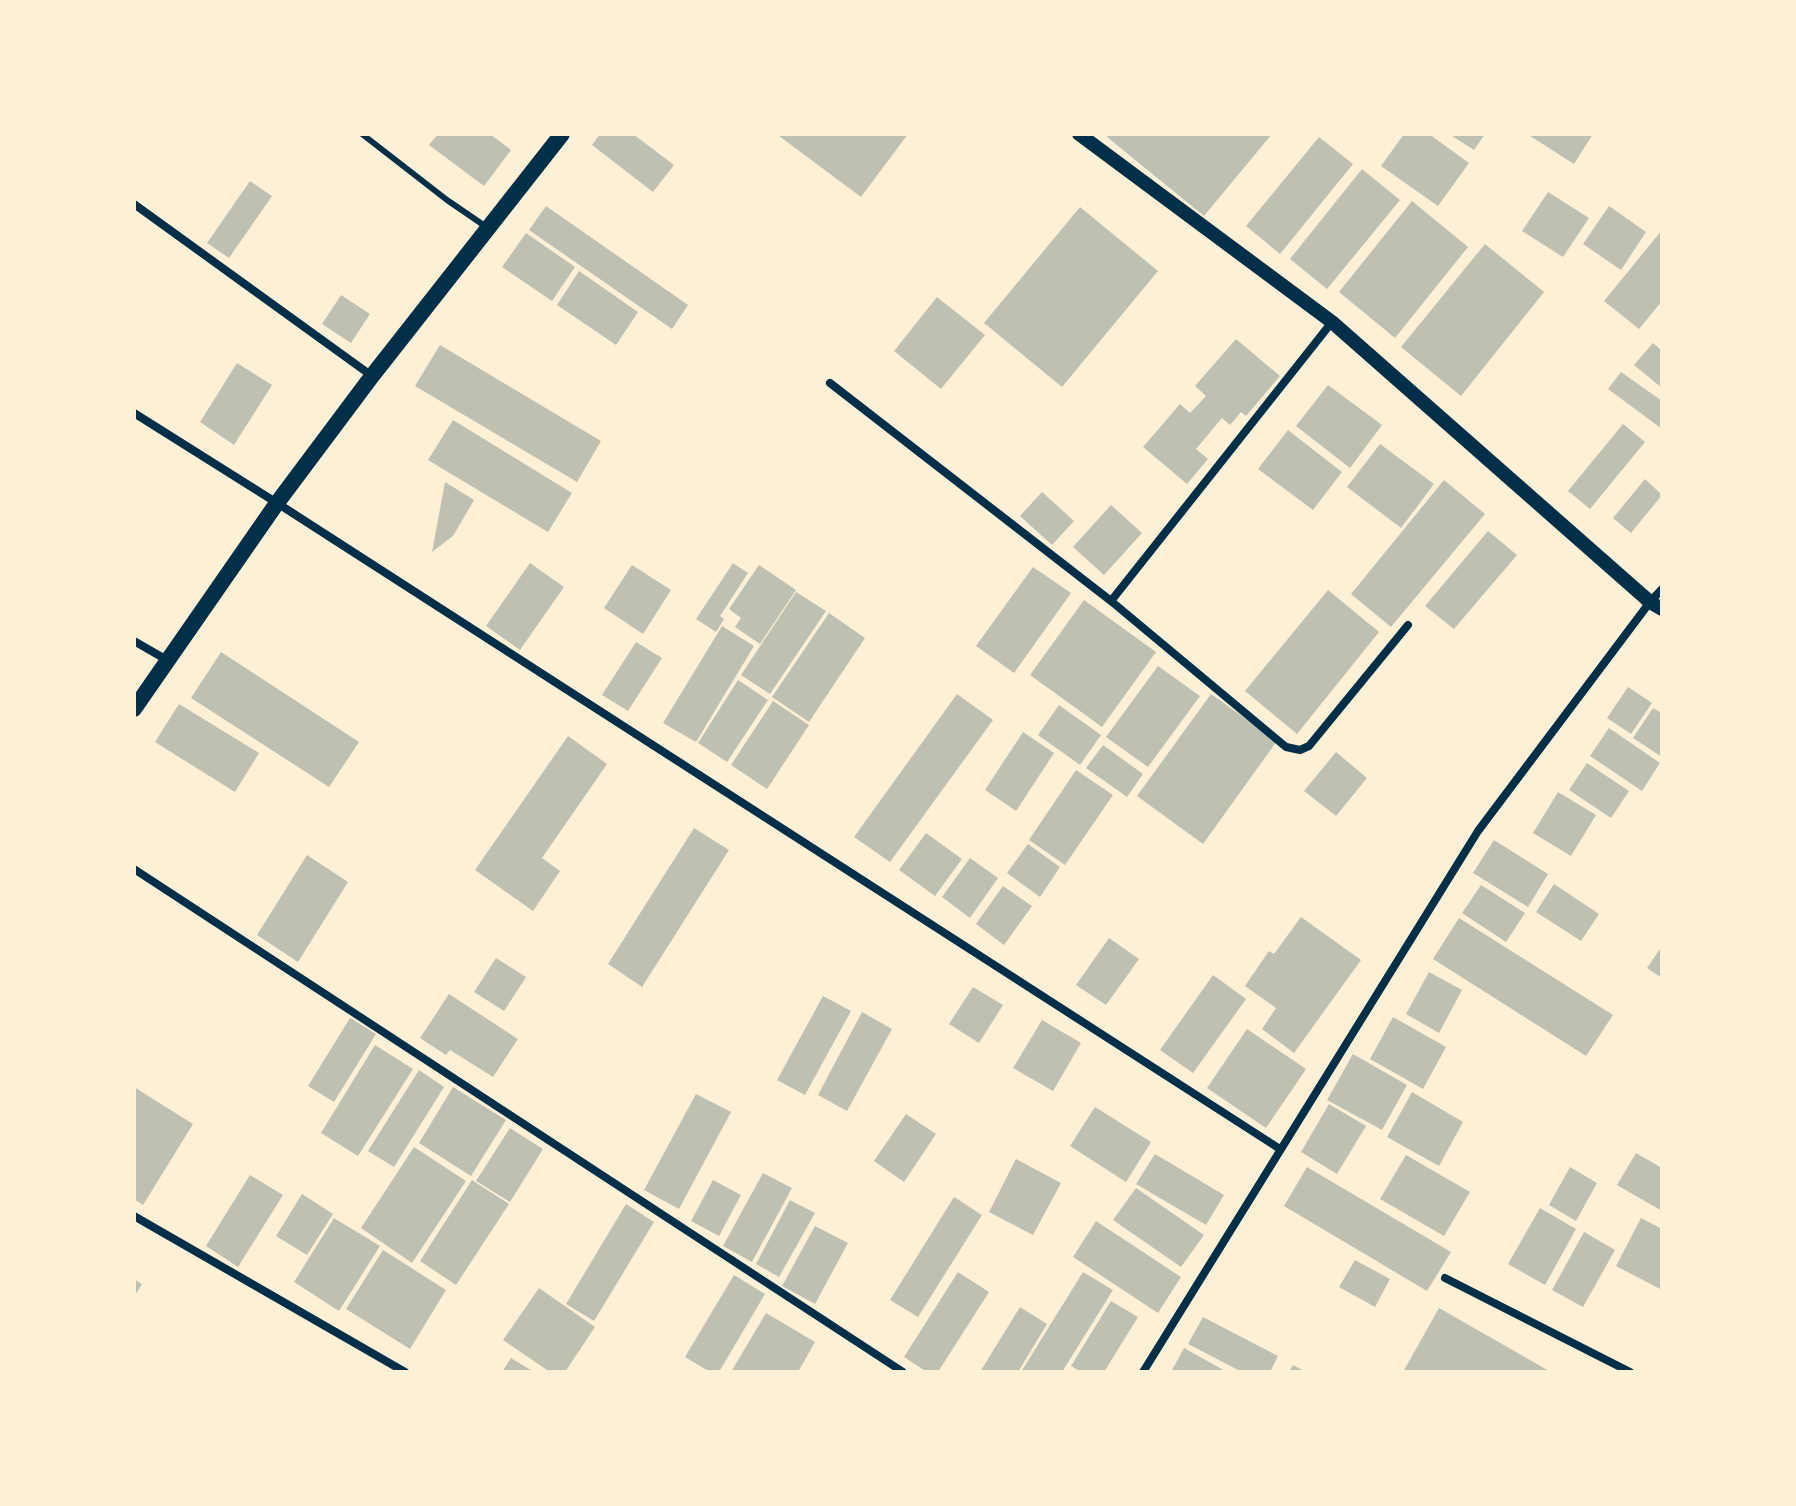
<!DOCTYPE html>
<html>
<head>
<meta charset="utf-8">
<style>
  body { margin:0 }
  #map { position:relative; width:1796px; height:1506px; overflow:hidden; background:#fdf0d5; font-family:Mulish,sans-serif }
  canvas { display:block }
  .frame { position:absolute; inset:0; border:136px solid #fdf0d5; pointer-events:none }
</style>
</head>
<body>
<div id="map">
<canvas width="1796" height="1506"></canvas>
<div class="frame"></div>
</div>
<script>
const context = document.querySelector('canvas').getContext('2d');
context.lineJoin = 'round';
function fill(path, color) { context.fillStyle = color; context.fill(path, 'evenodd'); }
const shape = rows => new Path2D(rows.map(r => 'M' + r).join(''));
function stroke(path, color, width, dash) { context.strokeStyle = color; context.lineWidth = width; context.lineCap = dash ? 'butt' : 'round'; context.setLineDash(dash || []); context.stroke(path); }
fill(shape([
  [438,134,490,134,511,150,484,186,429,145],
  [600,134,633,134,674,165,653,192,592,145],
  [780,134,908,134,861,197,779,136],
  [1109,134,1272,134,1204,216,1107,137],
  [1404,134,1429,134,1469,163,1438,206,1381,166],
  [1449,134,1485,134,1474,150],
  [1527,134,1593,134,1574,164],
  [1319,137,1353,164,1280,254,1246,226],
  [1362,169,1400,200,1327,289,1290,259],
  [250,181,272,196,229,258,207,243],
  [1548,192,1589,218,1563,257,1522,231],
  [1412,201,1468,247,1395,338,1339,292],
  [546,206,688,305,672,329,529,230],
  [1609,206,1646,232,1621,270,1583,244],
  [1080,207,1158,271,1062,387,984,323],
  [1662,230,1662,301,1639,329,1604,301],
  [526,233,575,267,552,301,502,267],
  [1485,244,1544,292,1461,396,1401,347],
  [579,271,638,312,616,345,557,305],
  [341,295,370,314,351,343,322,324],
  [937,297,985,335,941,389,894,351],
  [1236,339,1280,376,1246,416,1241,412,1230,425,1222,418,1196,449,1208,459,1187,484,1143,447,1180,404,1190,413,1206,396,1195,386],
  [1653,343,1662,351,1662,388,1634,365],
  [440,345,601,441,577,482,415,386],
  [237,363,272,385,234,445,200,422],
  [1621,372,1662,401,1662,429,1608,389],
  [1328,385,1382,425,1350,468,1296,426],
  [453,420,572,493,548,532,428,460],
  [1623,424,1645,442,1590,509,1568,491],
  [1288,430,1342,472,1313,510,1258,469],
  [1380,444,1434,484,1401,528,1347,487],
  [1645,479,1662,495,1631,533,1613,518],
  [1444,480,1485,514,1391,627,1351,594],
  [445,482,474,500,453,536,432,552],
  [1042,492,1074,521,1052,545,1020,516],
  [1111,505,1142,533,1104,575,1073,547],
  [1488,531,1517,555,1454,629,1425,606],
  [530,563,564,587,520,650,486,626],
  [733,563,748,573,720,616,724,619,716,632,696,619],
  [632,565,671,590,643,634,604,608],
  [759,565,796,590,760,644,735,627,741,618,729,609],
  [1033,567,1071,593,1014,673,976,646],
  [1328,590,1379,632,1297,734,1245,691],
  [796,592,826,611,770,694,741,675],
  [1084,600,1156,652,1102,727,1030,675],
  [829,613,865,638,809,722,772,697],
  [722,626,754,646,696,742,663,723],
  [636,642,662,658,628,711,602,695],
  [221,652,359,742,329,787,191,698],
  [1158,666,1200,696,1148,767,1106,737],
  [738,680,768,700,727,762,698,743],
  [1628,687,1652,703,1631,734,1607,718],
  [957,694,993,720,890,862,854,837],
  [1211,694,1277,741,1203,844,1137,796],
  [773,701,809,725,767,789,731,765],
  [179,704,259,753,235,792,155,742],
  [1059,705,1101,735,1080,765,1038,735],
  [1653,708,1662,713,1662,757,1633,738],
  [1609,728,1660,763,1642,791,1590,756],
  [1023,732,1054,753,1016,811,985,790],
  [568,736,607,764,542,858,560,871,533,911,475,870],
  [1103,745,1143,774,1127,797,1086,768],
  [1336,752,1367,778,1336,816,1304,791],
  [1587,763,1629,791,1611,818,1569,790],
  [1076,770,1113,795,1065,865,1029,840],
  [1558,792,1596,815,1571,856,1533,833],
  [694,828,729,850,642,987,608,964],
  [926,833,962,859,935,896,899,870],
  [1494,840,1548,874,1528,907,1473,873],
  [1028,844,1060,867,1040,897,1007,873],
  [307,855,348,882,298,962,257,935],
  [970,858,998,878,970,918,942,897],
  [1554,884,1599,914,1581,941,1536,912],
  [1481,885,1525,913,1506,942,1462,913],
  [1003,886,1032,906,1004,945,976,924],
  [1301,917,1361,960,1294,1053,1262,1029,1276,1008,1245,986,1269,951,1274,954],
  [1459,918,1613,1015,1586,1056,1433,959],
  [1109,938,1139,959,1106,1005,1076,985],
  [1662,946,1662,978,1647,968],
  [496,958,526,977,504,1011,474,992],
  [1429,972,1462,990,1439,1033,1406,1014],
  [1213,975,1246,999,1193,1073,1160,1050],
  [973,987,1003,1005,979,1043,949,1024],
  [449,994,518,1039,493,1077,450,1050,446,1055,420,1038],
  [823,996,851,1011,805,1095,777,1080],
  [862,1012,892,1029,847,1111,818,1095],
  [1393,1017,1446,1047,1423,1089,1370,1059],
  [350,1018,376,1034,334,1102,308,1086],
  [1042,1020,1081,1043,1053,1091,1013,1068],
  [1247,1029,1306,1069,1266,1128,1207,1088],
  [375,1045,413,1069,358,1156,321,1133],
  [1353,1054,1407,1085,1382,1130,1327,1100],
  [419,1070,444,1087,394,1167,368,1151],
  [134,1087,193,1124,143,1205,134,1199],
  [453,1087,506,1120,471,1176,419,1143],
  [1412,1092,1463,1122,1439,1166,1387,1137],
  [696,1094,731,1112,679,1209,644,1190],
  [1329,1104,1366,1126,1337,1174,1301,1152],
  [1095,1107,1151,1142,1126,1182,1070,1146],
  [906,1114,936,1134,904,1182,874,1161],
  [510,1128,543,1149,510,1202,476,1181],
  [414,1147,466,1181,412,1263,361,1228],
  [1636,1153,1662,1168,1662,1211,1617,1185],
  [1155,1154,1224,1195,1206,1225,1136,1184],
  [1406,1155,1470,1192,1444,1236,1380,1199],
  [1016,1159,1061,1183,1033,1235,989,1212],
  [1307,1167,1451,1252,1427,1291,1284,1206],
  [1570,1167,1597,1183,1576,1221,1549,1205],
  [763,1173,792,1188,752,1262,723,1246],
  [250,1175,283,1195,238,1267,206,1246],
  [472,1180,509,1204,456,1285,420,1261],
  [713,1180,741,1195,719,1236,691,1221],
  [1136,1188,1204,1235,1181,1267,1113,1220],
  [302,1194,333,1214,307,1255,276,1236],
  [954,1197,982,1215,918,1317,890,1300],
  [790,1200,815,1213,779,1277,756,1264],
  [626,1204,654,1222,594,1321,566,1304],
  [1540,1208,1576,1229,1545,1285,1508,1264],
  [334,1218,380,1246,339,1311,294,1282],
  [1641,1218,1662,1229,1662,1290,1616,1266],
  [1096,1221,1181,1277,1158,1313,1073,1257],
  [815,1226,848,1243,815,1304,782,1286],
  [1584,1232,1615,1250,1583,1307,1552,1290],
  [383,1250,446,1290,410,1349,346,1309],
  [1355,1260,1390,1279,1375,1307,1339,1287],
  [958,1272,989,1292,938,1372,927,1372,904,1357],
  [1083,1272,1113,1290,1062,1372,1021,1372],
  [734,1275,765,1294,719,1372,710,1372,685,1357],
  [134,1279,142,1284,134,1297],
  [539,1288,595,1327,565,1372,550,1372,503,1340],
  [1111,1301,1138,1317,1104,1372,1081,1372,1071,1366],
  [1020,1307,1047,1324,1018,1372,980,1372],
  [1439,1308,1551,1372,1403,1372],
  [766,1313,815,1342,798,1372,731,1372],
  [1203,1317,1278,1356,1270,1372,1242,1372,1188,1344],
  [1184,1348,1227,1372,1171,1372],
  [511,1358,534,1372,502,1372],
  [1293,1365,1306,1372,1289,1372]
]), '#bec0b2');
stroke(shape([
  [362,134,447,200,485,226]
]), '#003049', 6);
stroke(shape([
  [134,204,372,376],
  [830,383,1111,601,1286,747,1300,750,1309,746,1408,625],
  [134,413,277,503,1280,1149],
  [1111,601,1332,322],
  [134,641,167,660],
  [134,869,903,1372],
  [134,1216,405,1372],
  [1445,1278,1630,1372],
  [1143,1372,1478,831,1650,602,1662,589]
]), '#003049', 8);
stroke(shape([
  [1079,134,1332,322,1650,602,1662,609]
]), '#003049', 14);
stroke(shape([
  [134,709,277,503,372,376,562,134]
]), '#003049', 16);
</script>
</body>
</html>
